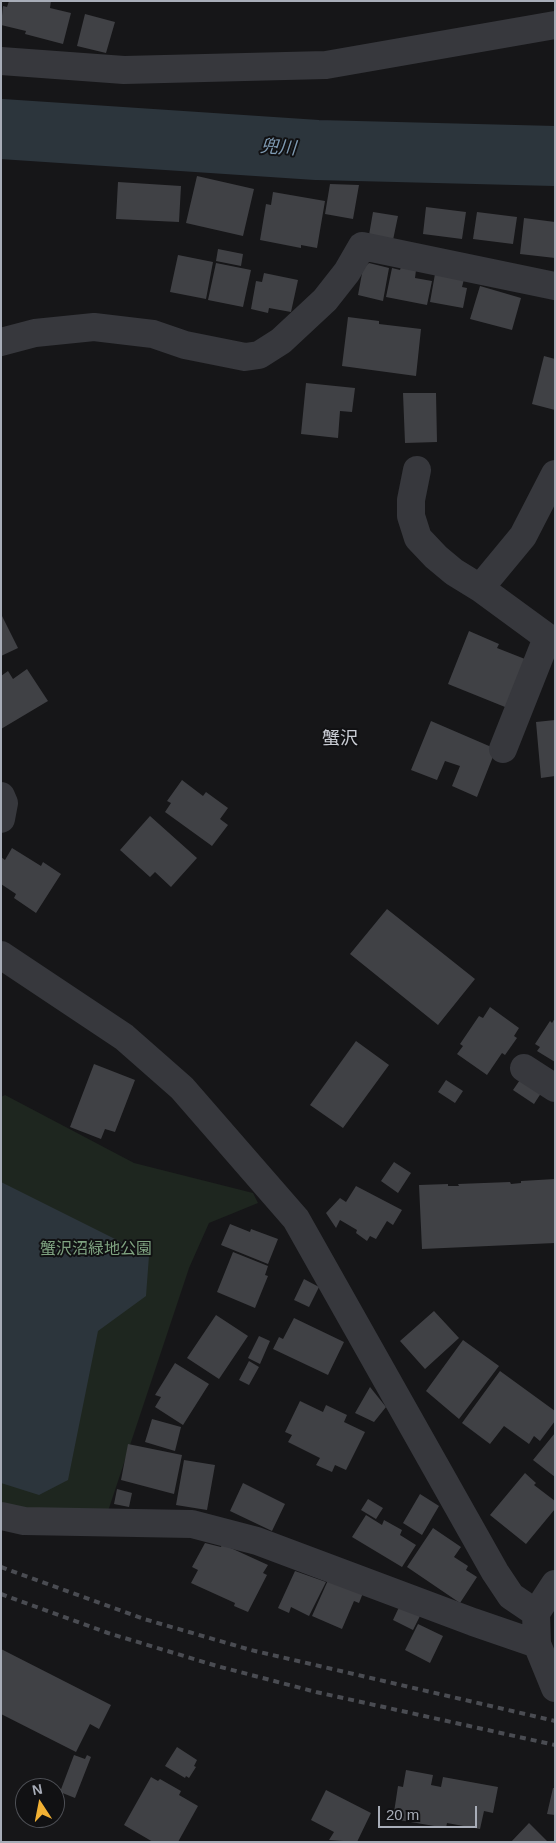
<!DOCTYPE html>
<html>
<head>
<meta charset="utf-8">
<style>
  body { margin:0 }
  #map { position:relative; width:556px; height:1843px; overflow:hidden; background:#161618; font-family:Arial,sans-serif }
  canvas { display:block }
  .frame { position:absolute; inset:0; border:2px solid #a8adb8; pointer-events:none }
  .north { position:absolute; left:15px; top:1778px; width:50px; height:50px; box-sizing:border-box; background:#111113; border:1px solid #4d4f55; border-radius:50%; rotate:349deg; font-size:14px; font-weight:700; line-height:20px; text-align:center; color:#a8adb8 }
  .north::after { content:''; display:block; margin:auto; width:18px; height:22px; background:#f2b134; clip-path:polygon(50% 0,100% 100%,50% 72%,0 100%) }
  .scale { position:absolute; left:378px; top:1806px; width:99px; height:22px; box-sizing:border-box; border:2px solid #a8adb8; border-top:0; padding-left:6px; font-size:15px; line-height:18px; white-space:nowrap; color:#a8adb8; -webkit-text-stroke:4px #111113; paint-order:stroke }
</style>
</head>
<body>
<div id="map">
<canvas width="556" height="1843"></canvas>
<div class="frame"></div>
<div class="north">N</div>
<div class="scale">20 m</div>
</div>
<script>
const context = document.querySelector('canvas').getContext('2d');
context.lineJoin = 'round';
function fill(path, color) { context.fillStyle = color; context.fill(path, 'evenodd'); }
const shape = rows => new Path2D(rows.map(r => 'M' + r).join(''));
function stroke(path, color, width, dash) { context.strokeStyle = color; context.lineWidth = width; context.lineCap = dash ? 'butt' : 'round'; context.setLineDash(dash || []); context.stroke(path); }
function write(font, color, halo, rows, align = 'center') {
  context.font = font + ' Arial,"Noto Sans JP",sans-serif'; context.lineWidth = 4; context.setLineDash([]); context.textBaseline = 'middle'; context.strokeStyle = halo; context.fillStyle = color; for (const [text, x, y, turn = 0] of rows) {
    context.save(); context.translate(x, y); context.rotate((+turn || 0) * Math.PI / 180); context.textAlign = isNaN(turn) ? turn : align; if (halo) context.strokeText(text, 0, 0); context.fillText(text, 0, 0); context.restore();
  }
}
fill(shape([
  [5,1095,134,1163,253,1193,258,1203,209,1223,189,1268,108,1511,17,1508,1,1503,1,1097]
]), '#1e261f');
fill(shape([
  [1,1182,149,1256,146,1296,98,1331,68,1480,39,1495,1,1483]
]), '#2c353c');
stroke(shape([
  [1,129,317,150,555,156]
]), '#2c353c', 60);
fill(shape([
  [9,1,51,1,50,8,71,13,63,44,25,34,26,31,1,25,3,6,7,7],
  [85,14,115,22,106,53,77,46],
  [197,176,254,189,243,236,186,223],
  [118,182,181,186,179,222,116,219],
  [330,184,359,185,353,219,325,214],
  [273,192,325,201,317,248,301,245,301,248,260,240,266,204,271,205],
  [426,207,466,212,462,239,423,234],
  [373,212,398,216,393,240,369,235],
  [477,212,517,217,513,244,473,239],
  [524,218,555,222,555,258,520,254],
  [218,249,243,254,241,266,216,261],
  [178,255,213,262,206,299,170,292],
  [216,263,251,270,243,307,208,300],
  [369,263,389,268,383,301,358,295,363,268],
  [401,267,416,270,415,278,432,281,427,305,386,297,392,268,400,270],
  [264,273,298,280,291,312,269,308,268,313,251,309,256,281,262,282],
  [435,274,464,279,462,287,467,288,463,308,430,302],
  [480,286,521,298,512,330,470,319],
  [348,317,379,321,379,324,421,329,416,376,342,366],
  [544,356,555,359,555,410,532,404],
  [306,383,355,388,352,412,340,411,338,438,301,434],
  [403,393,436,393,437,442,405,443],
  [1,614,18,648,1,656],
  [469,631,499,644,497,648,530,661,510,709,448,684],
  [27,669,48,701,1,729,1,676,8,671,13,679],
  [555,720,555,776,541,778,536,722],
  [431,721,496,749,477,797,452,786,460,766,445,761,437,780,411,770],
  [182,780,203,796,206,792,228,808,220,819,228,825,212,846,165,812,171,803,167,801],
  [150,816,197,858,171,887,155,872,150,877,120,850],
  [12,848,41,866,43,862,61,874,36,913,14,898,16,894,1,884,1,857,5,860],
  [387,909,475,979,438,1025,350,954],
  [490,1007,519,1028,514,1036,517,1038,505,1055,502,1053,487,1075,457,1054,463,1046,460,1044,479,1016,483,1018],
  [555,1018,555,1062,537,1051,540,1047,535,1044,550,1021,552,1023],
  [356,1041,389,1065,343,1128,310,1105],
  [94,1064,135,1080,115,1132,105,1129,101,1139,70,1127],
  [524,1074,545,1087,534,1104,513,1090],
  [446,1080,463,1091,455,1103,438,1092],
  [394,1162,411,1173,398,1193,381,1181],
  [555,1179,555,1243,422,1249,419,1185,448,1184,448,1186,459,1186,458,1184,510,1182,511,1184,521,1183,521,1181],
  [356,1186,402,1210,393,1225,387,1221,376,1239,370,1236,367,1241,356,1233,357,1230,340,1220,336,1228,326,1213,340,1198,346,1202],
  [230,1224,250,1232,251,1229,278,1239,268,1264,221,1245],
  [233,1252,268,1266,265,1275,268,1276,255,1308,217,1292],
  [304,1279,319,1287,309,1307,294,1300],
  [434,1311,459,1338,425,1369,400,1341],
  [216,1315,248,1336,219,1379,187,1358],
  [294,1318,344,1342,328,1375,273,1349,279,1337,283,1339],
  [259,1336,270,1341,260,1364,248,1358],
  [463,1340,499,1366,459,1419,426,1391],
  [249,1361,259,1367,249,1385,239,1380],
  [175,1363,209,1384,183,1425,155,1407,161,1397,155,1395],
  [500,1371,555,1411,555,1421,540,1441,534,1436,529,1444,504,1426,490,1444,462,1423],
  [370,1387,386,1407,374,1422,355,1413],
  [300,1401,323,1412,326,1405,347,1415,344,1422,365,1432,346,1470,335,1465,332,1472,316,1465,320,1458,288,1442,292,1435,285,1432],
  [152,1419,181,1427,175,1451,145,1442],
  [555,1433,555,1477,533,1460],
  [128,1444,182,1455,174,1494,121,1480],
  [184,1460,215,1465,207,1510,176,1505],
  [525,1473,536,1483,534,1485,555,1501,555,1509,526,1544,490,1515],
  [243,1483,285,1504,272,1531,230,1511],
  [117,1489,132,1493,129,1507,114,1504],
  [420,1494,439,1506,422,1535,403,1523],
  [368,1499,383,1508,376,1519,361,1510],
  [366,1515,382,1525,384,1520,402,1530,400,1535,416,1545,402,1567,352,1537],
  [433,1528,461,1547,454,1557,468,1566,466,1570,477,1577,460,1603,407,1567],
  [205,1543,221,1547,222,1544,268,1565,263,1573,267,1575,248,1612,234,1606,235,1603,191,1583,198,1570,192,1567],
  [295,1571,326,1582,309,1616,291,1607,289,1613,278,1608],
  [329,1578,363,1593,359,1603,354,1601,342,1629,312,1616],
  [400,1605,420,1616,413,1630,393,1620],
  [418,1624,443,1636,430,1663,405,1650],
  [1,1649,111,1705,99,1729,90,1724,76,1752,1,1714],
  [177,1747,197,1760,194,1766,196,1767,189,1778,186,1776,185,1778,165,1766],
  [74,1755,85,1759,87,1755,91,1757,75,1798,60,1792],
  [406,1770,433,1775,431,1785,441,1787,443,1777,498,1787,493,1813,484,1811,480,1829,447,1823,446,1828,393,1819,398,1786,403,1787],
  [151,1777,158,1781,160,1779,181,1791,179,1795,198,1806,178,1842,153,1842,124,1825],
  [553,1788,555,1788,555,1815,547,1814],
  [326,1790,371,1813,357,1842,329,1840,334,1832,311,1820],
  [529,1823,548,1842,511,1842]
]), '#404145');
stroke(shape([
  [1,61,124,70,326,65,555,25],
  [1,342,35,333,94,327,153,334,185,345,245,357,259,355,281,341,325,300,347,272,362,246,555,286],
  [417,470,411,500,411,516,418,538,436,557,454,572,480,588,555,643],
  [480,588,523,536,555,474],
  [503,749,547,638],
  [1,796,4,803,1,819],
  [1,955,124,1037,182,1088,296,1219,495,1572,511,1596,536,1613],
  [524,1068,555,1088],
  [1,1516,24,1521,192,1524,257,1541,473,1622,537,1644],
  [555,1584,536,1613,537,1644,555,1688]
]), '#37383d', 28);
stroke(shape([
  [1,1567,144,1619,251,1650,555,1721],
  [1,1594,108,1633,217,1666,316,1692,555,1745]
]), '#4a4c52', 4, [6, 5]);
write('16px', '#7fa381', '#111113', [
  ["蟹沢沼緑地公園",96,1250]
]);
write('italic 18px', '#7f9bb3', '#111113', [
  ["兜川",278,148,4]
]);
write('18px', '#c9ccd4', '#111113', [
  ["蟹沢",340,739]
]);
</script>
</body>
</html>
